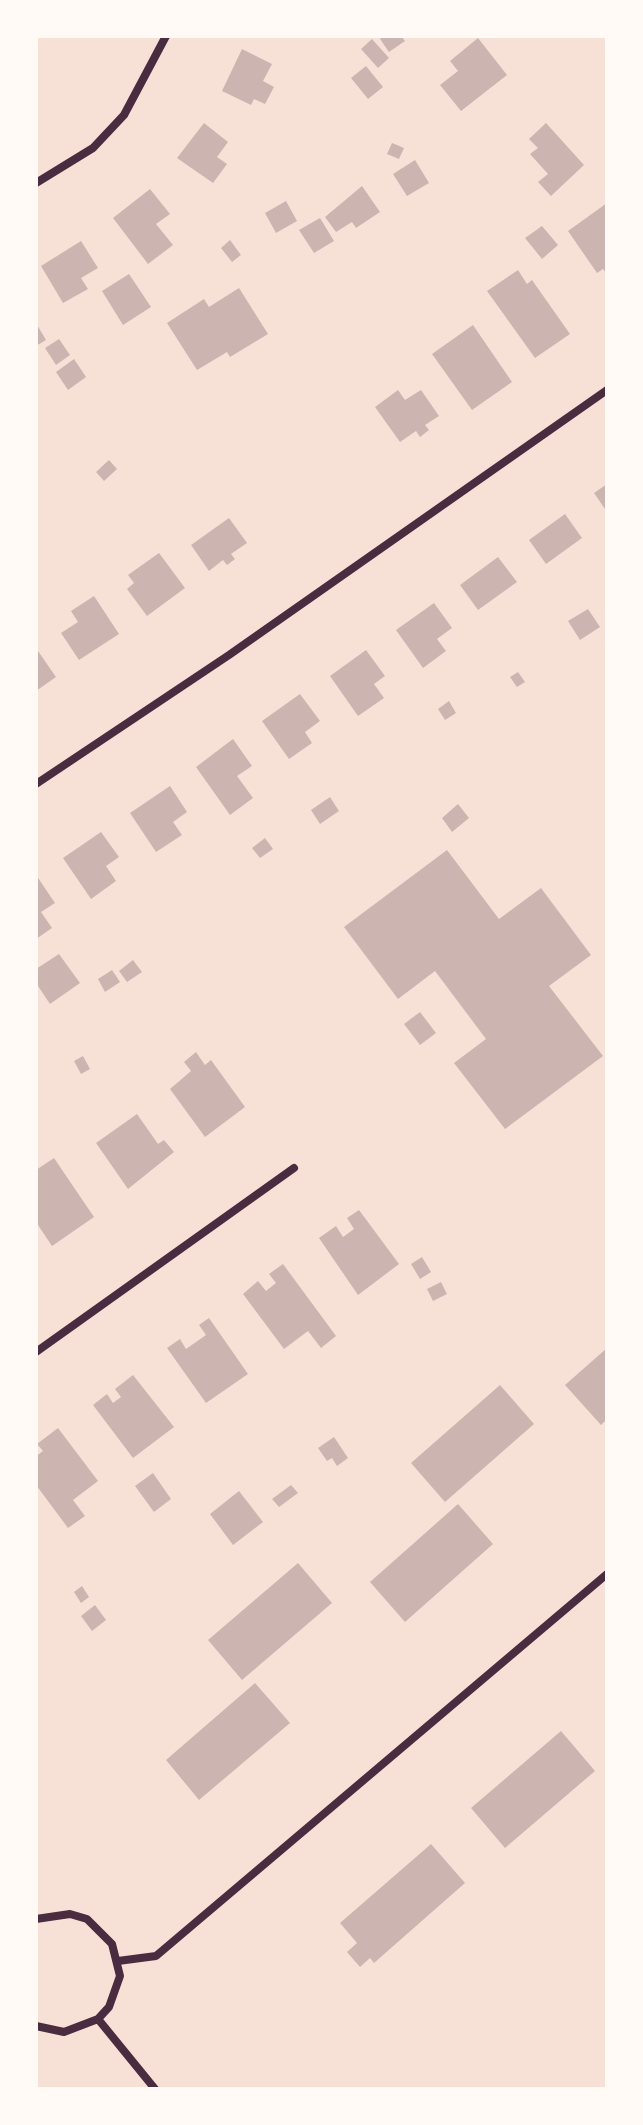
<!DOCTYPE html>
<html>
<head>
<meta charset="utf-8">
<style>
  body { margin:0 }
  #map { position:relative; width:643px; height:2125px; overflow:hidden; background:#f7e1d7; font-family:"PT Sans",sans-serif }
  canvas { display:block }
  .frame { position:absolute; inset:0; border:38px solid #fffaf5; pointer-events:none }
</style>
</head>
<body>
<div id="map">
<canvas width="643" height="2125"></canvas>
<div class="frame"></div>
</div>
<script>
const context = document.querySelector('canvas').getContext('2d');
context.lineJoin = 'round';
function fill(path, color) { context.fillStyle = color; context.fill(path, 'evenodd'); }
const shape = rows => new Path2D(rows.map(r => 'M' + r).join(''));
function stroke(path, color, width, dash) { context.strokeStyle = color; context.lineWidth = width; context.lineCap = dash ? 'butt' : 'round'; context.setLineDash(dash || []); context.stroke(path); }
fill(shape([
  [383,36,401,36,405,41,389,52,380,39],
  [478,38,507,75,461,111,440,85,458,71,450,61],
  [372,39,389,58,378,68,361,49],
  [242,49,272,64,263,81,274,87,265,104,254,99,251,105,222,91],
  [366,66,383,87,368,99,351,78],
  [204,123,228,142,217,157,227,164,213,183,177,158],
  [546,123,584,165,551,196,538,182,548,174,530,154,538,148,529,139],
  [392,143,404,148,399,159,387,154],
  [415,160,429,183,407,196,393,174],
  [362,186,380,212,356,228,352,222,336,232,325,217],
  [150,189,170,214,156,224,173,245,148,264,113,218],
  [286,201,297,221,276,233,265,213],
  [607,203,607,274,603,269,597,273,568,231],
  [320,218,334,241,314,253,299,230],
  [542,226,558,245,542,259,525,238],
  [230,240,241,255,232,262,221,248],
  [81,241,98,268,81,278,88,289,63,303,41,266],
  [518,270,527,284,532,280,570,334,535,358,487,291],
  [129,274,151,307,123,325,102,291],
  [239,288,268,334,230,357,227,352,197,370,167,323,204,299,209,307],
  [36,323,46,340,36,346],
  [473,325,512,382,472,410,432,354],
  [59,339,70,355,56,365,45,348],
  [74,359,86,377,68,390,56,372],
  [398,390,405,400,421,390,439,416,425,425,429,430,420,437,416,431,400,442,375,407],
  [109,460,117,469,104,481,96,472],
  [607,484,607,512,594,493],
  [565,514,582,538,546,564,529,540],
  [229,518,247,543,231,554,235,559,227,565,223,560,209,571,191,545],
  [159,553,185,588,147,616,127,589,134,583,128,575],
  [498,557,517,582,478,610,460,585],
  [94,596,119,634,79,660,61,633,78,622,71,611],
  [434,603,452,628,437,639,446,651,423,668,396,630],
  [588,609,600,627,580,640,568,621],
  [366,650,385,676,374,684,384,698,358,716,330,676],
  [38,651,56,677,36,691,36,652],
  [518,672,525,682,517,687,510,677],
  [300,694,320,721,305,732,312,743,289,759,262,721],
  [449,701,456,713,445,720,438,709],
  [233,739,252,766,237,776,253,798,230,815,196,767],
  [170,786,187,812,173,822,182,835,156,852,130,813],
  [330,797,339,811,320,824,311,810],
  [458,804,469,818,452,832,442,818],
  [101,832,119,857,106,866,116,881,91,899,63,858],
  [265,838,273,849,260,858,252,848],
  [447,850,499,919,541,888,591,955,549,986,603,1056,505,1129,454,1063,486,1039,435,971,398,999,344,927],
  [36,875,55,903,41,912,52,928,36,939],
  [59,954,80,983,50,1004,36,983,36,969],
  [133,960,142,972,127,982,119,971],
  [112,970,120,982,105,992,98,979],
  [420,1012,436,1033,420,1045,404,1024],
  [196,1052,205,1065,211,1060,245,1107,205,1137,170,1089,191,1071,184,1062],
  [83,1056,90,1069,81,1074,74,1061],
  [137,1114,158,1144,164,1140,174,1152,128,1189,96,1143],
  [54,1158,94,1217,52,1246,36,1222,36,1170],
  [359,1210,399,1264,358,1295,319,1238,336,1226,343,1237,354,1229,347,1218],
  [422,1257,431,1272,420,1279,411,1264],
  [283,1264,336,1336,321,1348,308,1331,284,1349,243,1294,258,1281,266,1291,276,1283,269,1274],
  [441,1282,447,1294,433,1301,427,1289],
  [209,1318,248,1374,206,1403,167,1348,180,1339,186,1349,206,1335,199,1325],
  [607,1348,607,1419,601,1425,565,1385],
  [133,1375,174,1427,133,1458,93,1405,107,1394,113,1403,121,1397,115,1389],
  [500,1385,534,1424,445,1502,411,1463],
  [58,1428,98,1481,73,1500,85,1516,68,1528,36,1485,36,1456,43,1451,37,1444],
  [334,1437,348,1458,337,1466,332,1458,327,1461,318,1448],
  [153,1473,171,1499,154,1512,135,1486],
  [291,1485,298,1493,279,1507,272,1499],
  [239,1491,263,1522,233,1545,210,1514],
  [458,1504,493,1544,405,1622,370,1582],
  [298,1563,332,1603,242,1680,208,1640],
  [82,1586,89,1597,81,1603,74,1592],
  [95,1605,106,1620,92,1631,81,1616],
  [255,1683,290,1723,199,1800,166,1760],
  [561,1731,595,1771,505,1848,471,1808],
  [431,1844,465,1883,374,1963,370,1958,360,1967,347,1952,357,1943,340,1923]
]), '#ccb4b1');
stroke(shape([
  [36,183,93,148,124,115,166,36],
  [36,784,229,655,607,390],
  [36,1352,294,1168],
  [36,1919,70,1914,87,1919,112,1944,120,1976,109,2007,98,2019,64,2032,36,2026],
  [118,1961,156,1956,607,1574],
  [98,2019,155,2089]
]), '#4a2c40', 8);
</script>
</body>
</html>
